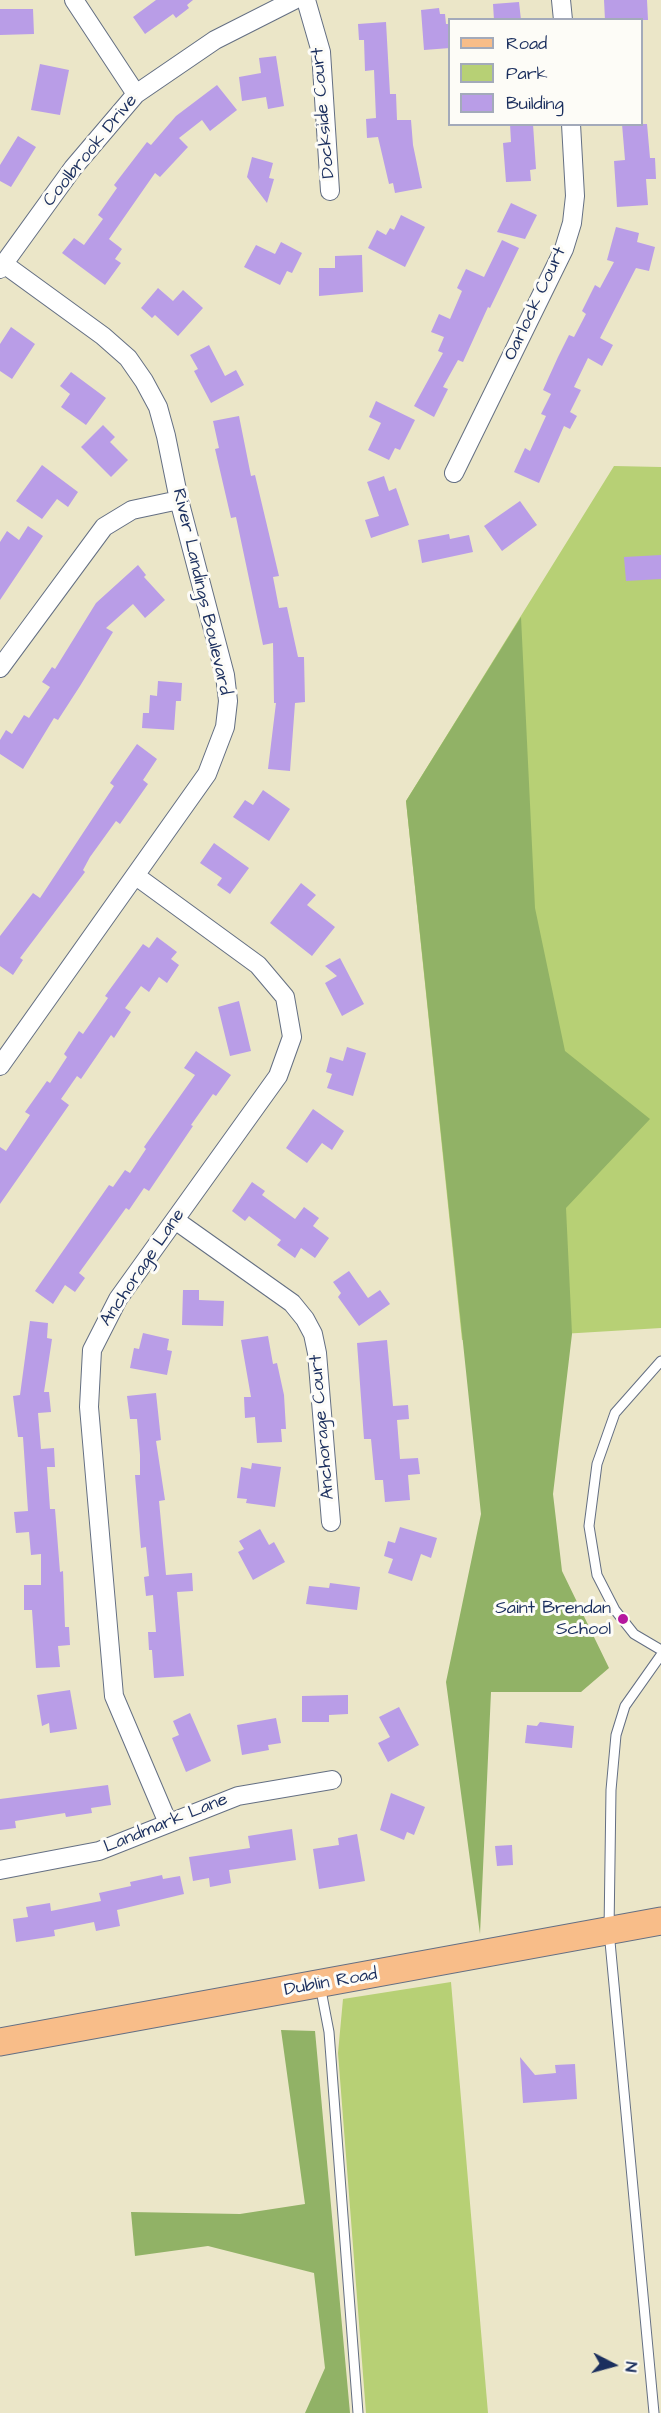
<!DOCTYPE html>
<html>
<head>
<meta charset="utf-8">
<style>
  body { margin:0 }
  #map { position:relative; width:661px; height:2413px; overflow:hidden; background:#ebe6c8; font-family:"Architects Daughter",sans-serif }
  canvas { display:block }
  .legend { position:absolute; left:448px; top:18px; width:195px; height:108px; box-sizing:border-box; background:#fdfcf7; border:2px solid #a3aaba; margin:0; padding:8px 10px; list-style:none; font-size:18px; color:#1b2f5e }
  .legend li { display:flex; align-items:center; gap:12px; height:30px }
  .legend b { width:30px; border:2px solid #a3aaba }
  .north { position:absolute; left:583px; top:2335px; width:60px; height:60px; -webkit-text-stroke:4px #fdfcf7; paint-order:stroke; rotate:96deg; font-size:16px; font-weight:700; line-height:24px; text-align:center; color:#1b2f5e }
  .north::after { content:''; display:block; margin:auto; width:21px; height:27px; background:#1b2f5e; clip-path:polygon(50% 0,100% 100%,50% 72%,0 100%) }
</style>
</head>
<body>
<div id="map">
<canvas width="661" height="2413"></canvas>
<ul class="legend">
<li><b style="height:8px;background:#f8bd89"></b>Road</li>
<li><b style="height:16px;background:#b7d075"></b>Park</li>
<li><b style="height:16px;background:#b99de7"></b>Building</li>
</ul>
<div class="north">N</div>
</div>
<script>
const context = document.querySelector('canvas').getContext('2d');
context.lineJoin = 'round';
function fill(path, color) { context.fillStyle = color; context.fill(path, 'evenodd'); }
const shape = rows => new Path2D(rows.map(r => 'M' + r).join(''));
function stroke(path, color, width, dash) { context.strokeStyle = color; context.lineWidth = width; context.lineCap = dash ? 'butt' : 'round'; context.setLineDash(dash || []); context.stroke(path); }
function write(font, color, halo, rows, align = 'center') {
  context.font = font + ' "Architects Daughter",sans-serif'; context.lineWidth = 6; context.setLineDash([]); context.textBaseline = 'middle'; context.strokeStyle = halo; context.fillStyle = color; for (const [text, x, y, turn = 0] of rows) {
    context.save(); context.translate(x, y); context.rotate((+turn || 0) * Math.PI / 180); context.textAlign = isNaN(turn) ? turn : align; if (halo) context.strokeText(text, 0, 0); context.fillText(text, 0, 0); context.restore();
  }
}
fill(shape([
  [614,466,661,467,661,1328,462,1340,406,801],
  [451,1982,488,2413,366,2413,338,2053,343,1999]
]), '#b7d075');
fill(shape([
  [521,617,535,908,565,1051,650,1119,566,1208,572,1334,553,1494,562,1571,609,1668,581,1692,491,1692,480,1934,446,1682,481,1514,406,801],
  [281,2030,315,2031,350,2413,305,2413,325,2368,314,2273,208,2246,135,2256,131,2212,240,2214,305,2204]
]), '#91b266');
fill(shape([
  [156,0,193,0,187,5,189,8,176,18,173,14,145,34,133,17],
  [604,0,647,0,648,20,605,20],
  [519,2,521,20,494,20,493,4],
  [439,8,440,14,445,14,446,24,450,24,450,48,424,50,421,10],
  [0,9,33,9,34,34,0,35],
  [386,22,390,94,396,94,397,120,411,120,413,145,422,188,395,193,393,183,389,184,378,137,367,138,366,119,376,118,374,70,365,71,364,40,359,40,358,24],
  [276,56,284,106,268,109,266,97,242,101,239,77,261,73,259,58],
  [40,64,69,70,60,115,31,110],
  [217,85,237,110,210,131,202,120,179,138,188,147,160,177,155,173,109,239,122,249,115,259,121,263,105,285,62,253,74,238,84,245,103,219,98,215,117,188,114,185,147,142,151,145,176,116],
  [510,124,533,124,536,169,530,170,531,181,506,182,503,143,511,142],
  [622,124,647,124,650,158,655,158,656,179,646,179,648,205,617,207,614,161,625,160],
  [18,136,36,147,11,187,0,181,0,165],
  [252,157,273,163,269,178,274,179,267,203,247,177],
  [511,203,537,215,525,239,497,232],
  [401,215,425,227,405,267,368,248,377,230,386,235,390,228,394,230],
  [616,227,639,233,637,242,655,247,649,271,636,268,600,338,613,345,602,366,588,358,574,387,581,390,570,412,577,416,570,429,564,426,539,483,514,472,525,448,530,451,546,416,541,414,551,394,543,390,558,357,569,335,574,337,586,314,582,311,595,285,600,288,614,262,607,260],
  [502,240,519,248,490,308,488,307,463,362,458,360,443,387,448,389,434,417,414,406,443,353,438,351,444,337,431,332,439,314,450,319,462,291,457,288,466,269,484,277],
  [281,242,302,253,292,273,287,271,280,285,244,267,256,245,275,254],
  [362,255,363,292,319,296,319,268,335,268,335,256],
  [158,288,173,301,183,290,203,308,178,336,155,315,152,318,141,308],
  [11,327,35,344,12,379,0,371,0,344],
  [209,345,225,376,236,370,244,385,211,403,194,371,198,369,190,355],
  [71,372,106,398,86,425,61,407,70,394,60,386],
  [376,401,415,420,400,450,395,448,389,460,368,450,381,423,369,417],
  [239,416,251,476,255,475,279,576,273,577,279,608,287,607,298,657,304,657,305,702,295,703,290,771,268,769,276,703,274,703,273,643,263,645,236,517,231,518,215,449,219,448,213,421],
  [103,425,115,437,110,442,128,460,111,477,81,447],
  [42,465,78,492,68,507,57,499,42,519,16,501],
  [384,476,389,491,396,488,409,525,371,538,365,520,379,516,367,482],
  [520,501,537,525,502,551,484,526],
  [28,526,43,536,0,600,0,542,7,531,19,540],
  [449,534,450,539,469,535,473,552,422,563,418,540],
  [661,555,661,579,626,581,624,557],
  [138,565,146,575,144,577,165,600,145,618,133,604,106,628,113,632,80,686,58,720,54,718,23,769,0,754,0,740,6,730,12,734,24,715,29,718,50,687,42,682,52,667,55,669,96,603],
  [158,681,182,683,181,701,176,701,174,730,142,728,143,713,149,713,150,695,157,696],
  [137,744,157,759,143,780,148,784,120,824,116,821,90,857,83,870,85,872,20,958,23,960,13,975,0,966,0,936,33,893,40,898,114,786,110,783],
  [263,790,290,809,269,841,233,817,245,800,253,805],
  [214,843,249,868,230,894,217,885,222,878,200,863],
  [301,883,316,895,307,905,335,927,312,956,270,923],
  [157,937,177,952,171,959,179,965,167,983,159,977,149,992,141,986,125,1008,131,1012,114,1038,111,1035,81,1079,77,1076,61,1099,69,1105,0,1204,0,1147,6,1151,30,1115,25,1112,47,1081,50,1083,67,1057,64,1054,79,1031,83,1034,108,998,105,996,143,944,149,948],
  [340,958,364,1004,342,1016,325,983,337,976,325,966],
  [239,1001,251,1051,230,1056,218,1007],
  [347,1047,366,1053,353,1096,327,1088,332,1074,326,1072,330,1057,343,1061],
  [196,1051,231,1075,216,1096,213,1094,191,1125,193,1126,149,1191,144,1188,129,1210,126,1208,79,1273,85,1278,75,1292,65,1285,53,1304,35,1291,109,1185,113,1187,125,1170,130,1173,146,1149,144,1147,195,1075,184,1068],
  [313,1109,344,1131,332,1150,322,1143,307,1163,286,1148],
  [252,1182,265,1191,262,1195,295,1219,304,1207,319,1218,313,1226,329,1238,315,1258,301,1248,295,1258,277,1245,281,1240,249,1216,245,1221,232,1211],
  [349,1271,368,1298,380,1290,390,1304,359,1326,338,1297,341,1293,333,1282],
  [183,1290,199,1290,199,1300,224,1301,223,1326,182,1325],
  [30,1321,48,1323,47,1338,52,1339,44,1392,49,1392,51,1412,38,1413,41,1449,54,1448,55,1467,47,1467,50,1509,55,1509,60,1572,63,1571,65,1627,69,1627,70,1645,58,1646,60,1667,36,1668,32,1610,24,1610,24,1585,41,1585,41,1554,31,1555,29,1532,16,1533,14,1512,28,1511,23,1437,18,1437,13,1396,20,1395],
  [143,1333,169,1339,167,1350,172,1351,167,1375,130,1368,134,1348,139,1349],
  [268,1336,273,1364,277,1363,284,1395,286,1429,281,1429,282,1442,257,1443,255,1417,245,1418,244,1397,251,1397,241,1340],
  [387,1340,393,1406,408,1405,409,1419,397,1420,400,1459,418,1458,420,1474,408,1475,410,1500,385,1502,383,1480,375,1480,371,1439,364,1439,357,1343],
  [156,1393,161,1440,156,1441,165,1500,159,1501,166,1575,192,1573,193,1591,177,1592,184,1676,154,1678,152,1650,149,1650,148,1632,156,1632,153,1595,146,1596,144,1577,149,1576,146,1547,141,1548,135,1475,140,1475,140,1455,137,1419,130,1419,127,1396],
  [252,1463,281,1467,275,1507,246,1503,247,1499,237,1498,241,1467,251,1469],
  [400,1527,437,1538,431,1558,421,1554,412,1581,388,1573,393,1559,384,1556,388,1541,395,1543],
  [260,1529,269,1545,274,1542,285,1562,253,1580,238,1552,244,1549,239,1541],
  [330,1583,360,1587,357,1610,306,1604,309,1586,329,1588],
  [70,1690,77,1729,50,1733,49,1723,42,1726,37,1695],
  [348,1695,348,1714,329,1715,329,1722,302,1722,302,1696],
  [399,1707,419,1745,388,1762,378,1743,390,1737,379,1717],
  [190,1713,211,1761,186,1772,172,1738,179,1735,173,1721],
  [276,1718,281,1743,268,1745,269,1750,242,1755,237,1725],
  [540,1722,574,1726,572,1748,525,1743,527,1725,537,1726],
  [108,1785,111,1805,91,1808,92,1813,66,1817,65,1813,15,1821,16,1828,0,1830,0,1799],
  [391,1793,425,1807,414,1835,407,1832,404,1840,380,1830],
  [292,1829,296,1860,229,1870,231,1883,210,1887,209,1878,193,1881,189,1857,250,1848,248,1836],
  [357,1834,365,1881,319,1889,313,1849,339,1845,338,1838],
  [512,1845,513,1865,497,1866,495,1846],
  [162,1875,163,1879,180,1876,184,1894,117,1910,120,1926,96,1931,94,1922,54,1930,55,1936,16,1942,13,1919,28,1917,26,1907,50,1903,51,1911,101,1901,99,1893,131,1886,130,1882],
  [520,2057,535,2075,556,2073,555,2065,575,2064,577,2099,523,2103]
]), '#b99de7');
const service = shape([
  [661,1361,615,1413,597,1464,589,1526,597,1575,615,1610,634,1634,661,1650],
  [320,1985,329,2032,358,2413],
  [654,2413,609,1931,611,1790,616,1735,625,1706,661,1655]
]);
const minor = shape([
  [74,0,136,94],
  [306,0,321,52,330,191],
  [561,0,563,20],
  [0,269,73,168,136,94,215,40,294,0],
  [454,473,564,249,572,223,575,196,571,124],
  [0,668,104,527,132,510,179,500],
  [136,876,258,965,285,997,292,1037,278,1076,118,1299,92,1350,89,1407,114,1696,168,1823],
  [0,1066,207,774,225,727,228,701,225,675,179,500,166,436,158,407,144,381,128,358,103,336,4,264],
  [175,1220,292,1303,305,1319,313,1334,317,1353,331,1522],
  [0,1870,99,1851,238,1796,332,1780]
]);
const primary = shape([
  [0,2042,661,1921]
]);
stroke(service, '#646f83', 11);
stroke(minor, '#646f83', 20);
stroke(primary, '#646f83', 29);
stroke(service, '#fff', 9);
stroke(minor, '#fff', 18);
stroke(primary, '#f8bd89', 27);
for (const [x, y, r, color] of [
  [623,1619,6,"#b5179e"]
]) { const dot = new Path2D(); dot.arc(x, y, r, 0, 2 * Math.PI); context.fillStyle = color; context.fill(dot); stroke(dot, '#fdfcf7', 2); }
write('18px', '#1b2f5e', '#fdfcf7', [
  ["Dockside Court",324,113,-95],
  ["Coolbrook Drive",91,151,-51],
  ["Oarlock Court",536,304,-65],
  ["River Landings Boulevard",201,592,77],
  ["Anchorage Lane",143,1268,-56],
  ["Anchorage Court",323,1427,-95],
  ["Landmark Lane",166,1824,-22],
  ["Dublin Road",331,1983,-10]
]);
write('18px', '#1b2f5e', '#fdfcf7', [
  ["Saint Brendan",611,1609],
  ["School",611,1630]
], 'right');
</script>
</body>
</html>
